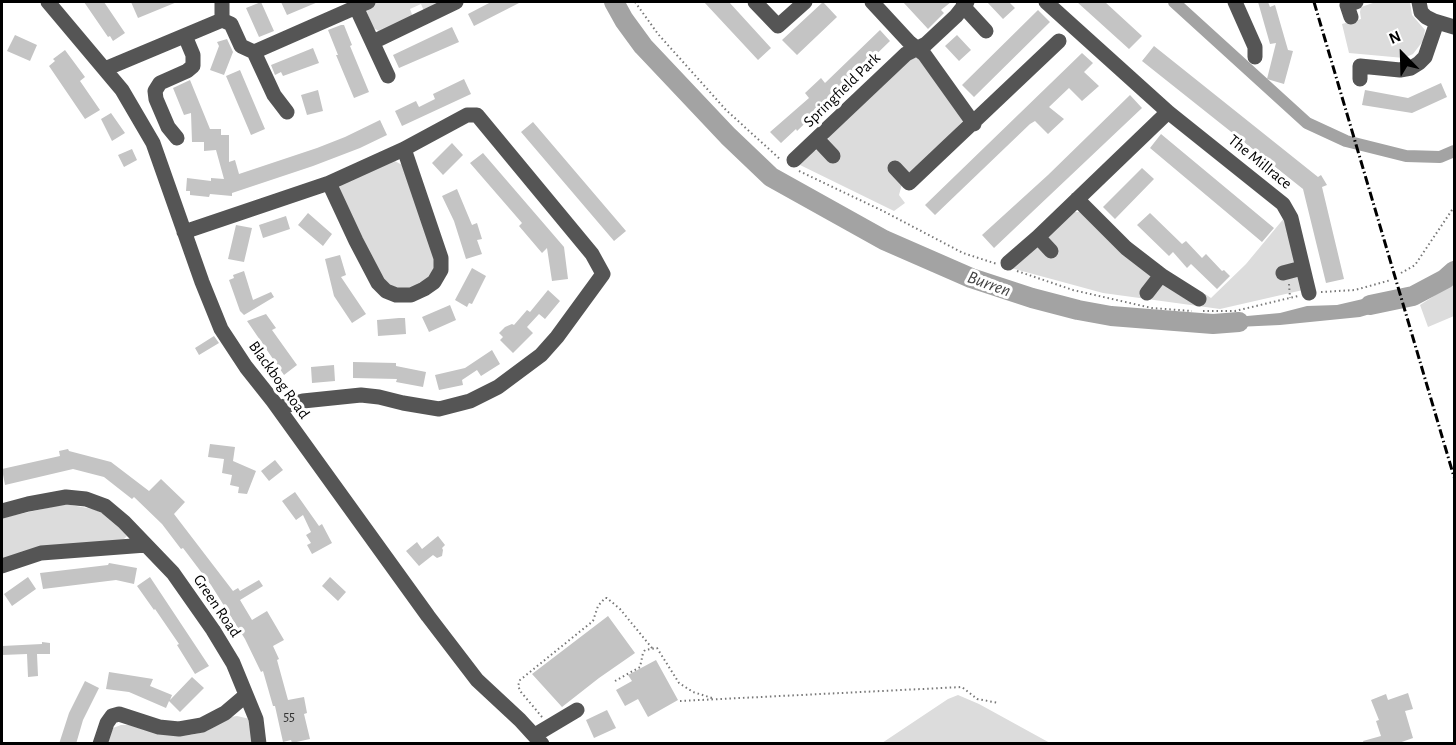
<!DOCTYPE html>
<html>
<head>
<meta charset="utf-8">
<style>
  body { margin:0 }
  #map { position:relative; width:1456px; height:745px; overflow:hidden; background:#fff; font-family:"Alegreya Sans",sans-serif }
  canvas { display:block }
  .frame { position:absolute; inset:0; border:3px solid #000; pointer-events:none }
  .north { position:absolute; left:1372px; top:24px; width:60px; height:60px; -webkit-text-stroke:4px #fff; paint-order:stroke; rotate:337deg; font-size:16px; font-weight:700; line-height:24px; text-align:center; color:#000 }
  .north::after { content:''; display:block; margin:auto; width:21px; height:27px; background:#000; clip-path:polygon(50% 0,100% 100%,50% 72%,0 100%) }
</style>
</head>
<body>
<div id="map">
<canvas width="1456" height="745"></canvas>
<div class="frame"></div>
<div class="north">N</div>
</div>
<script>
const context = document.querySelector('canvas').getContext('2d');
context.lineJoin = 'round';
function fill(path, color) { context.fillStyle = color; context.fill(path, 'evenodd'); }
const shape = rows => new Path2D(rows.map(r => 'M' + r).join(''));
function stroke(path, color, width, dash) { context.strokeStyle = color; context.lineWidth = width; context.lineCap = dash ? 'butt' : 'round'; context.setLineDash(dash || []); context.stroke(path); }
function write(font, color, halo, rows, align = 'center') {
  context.font = font + ' "Alegreya Sans",sans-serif'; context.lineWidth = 6; context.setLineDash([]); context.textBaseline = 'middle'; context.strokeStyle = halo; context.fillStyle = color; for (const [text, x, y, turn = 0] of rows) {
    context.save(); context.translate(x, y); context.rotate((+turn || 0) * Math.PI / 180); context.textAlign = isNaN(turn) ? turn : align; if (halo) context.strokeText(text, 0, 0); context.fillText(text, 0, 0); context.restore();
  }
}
fill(shape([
  [376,2,446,2,424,11,421,4,410,9,413,17,379,31,373,28,367,12,370,4],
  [1376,2,1410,2,1412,15,1425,30,1423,41,1413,54,1404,58,1349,53,1342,24,1361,19,1360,12,1361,7],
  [917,57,965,119,902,184,899,195,905,203,894,211,798,164,812,151,818,150,828,140,829,135,907,60],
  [391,159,406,167,437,256,435,270,431,277,413,288,398,289,383,282,339,190,340,185],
  [1072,212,1080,212,1196,303,1205,294,1211,298,1246,264,1285,217,1303,290,1220,309,1103,293,1011,268],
  [1454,283,1454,316,1428,327,1420,305],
  [65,504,93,509,104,514,120,527,127,536,121,542,2,561,2,518],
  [958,695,979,704,1050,743,882,743,948,699],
  [237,716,250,719,253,744,106,744,113,728,121,725,129,725,178,736,191,735,207,731,230,717]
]), '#dcdcdc');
fill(shape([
  [1454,260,1454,276,1427,295,1407,302,1404,291,1426,282],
  [1393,292,1397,306,1360,317,1280,325,1215,328,1214,319,1280,313,1307,306,1337,305]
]), '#a3a3a3');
stroke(shape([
  [1174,2,1307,123,1346,141,1406,156,1440,157,1454,151]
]), '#a3a3a3', 12);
stroke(shape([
  [614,2,624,20,643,46,728,136,771,177,884,240,971,278,1032,298,1078,310,1111,316,1213,324,1239,322],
  [1370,305,1413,296,1445,279,1454,271]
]), '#a3a3a3', 20);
fill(shape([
  [84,2,104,2,125,33,113,41,110,36,108,37],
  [131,2,177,2,138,18],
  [261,2,274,31,259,37,246,8],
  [281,2,318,2,287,15],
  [491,2,521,2,474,26,468,14],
  [704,2,729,2,771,48,758,60],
  [823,2,837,17,797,55,782,40],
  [903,2,951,2,941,10,944,13,928,29],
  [987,2,1009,2,1015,8,1003,19],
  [1077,2,1105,2,1142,36,1129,49],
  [1258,2,1268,2,1270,7,1275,5,1288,50,1293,51,1284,84,1267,79,1276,43,1270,44],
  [1038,10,1050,22,974,97,962,85],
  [341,25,344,25,352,45,350,46,369,92,354,98,336,55,338,55,328,30],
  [452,27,459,42,399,68,393,55],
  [880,30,890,41,797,131,796,129,781,143,770,132,809,98,805,93,821,78,825,83],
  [15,35,37,45,30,61,7,51],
  [957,35,971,50,959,61,945,46],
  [227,39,233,52,224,75,210,70,219,46,217,42],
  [1154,46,1318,177,1321,175,1327,185,1322,187,1344,279,1326,283,1303,189,1142,61],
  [313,48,319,63,283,76,281,72,275,75,271,65],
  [65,50,85,77,80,81,100,110,85,119,49,66,55,61,53,59],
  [1082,53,1093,63,1084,72,1099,86,1082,101,1069,88,1049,107,1064,119,1048,134,1035,121,1030,124,935,215,925,205],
  [240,70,265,129,251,135,226,76],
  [464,79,471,94,402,126,395,111,416,101,419,107,435,99,433,94],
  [190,80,210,129,221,129,221,135,229,135,229,162,235,160,239,174,317,148,345,137,380,120,387,135,360,148,313,166,232,193,232,196,210,194,209,197,190,195,190,191,186,191,187,178,211,181,211,178,224,179,216,150,204,151,204,142,192,142,191,113,184,115,173,88],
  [1441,83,1447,97,1412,113,1362,105,1365,90,1408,98],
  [318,90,323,111,307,115,301,95],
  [1130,95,1142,108,994,248,982,235,1048,175],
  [111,113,125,133,112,141,101,119],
  [533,122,626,231,614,241,521,132],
  [1161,134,1274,228,1262,242,1150,148],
  [452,143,463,155,443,175,432,163],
  [132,149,137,160,124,167,118,155],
  [483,153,564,247,568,279,552,281,547,248,542,253,519,226,522,223,470,163],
  [1142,168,1154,179,1115,219,1103,207],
  [457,189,472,225,477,223,482,239,477,240,482,254,466,259,454,221,442,196],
  [308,213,332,234,323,246,298,225],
  [1150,213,1182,244,1186,241,1202,258,1206,254,1222,271,1224,270,1230,276,1217,289,1191,264,1187,268,1173,252,1169,256,1137,225],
  [286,216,290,229,263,238,259,225],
  [236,225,252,228,244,262,228,259],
  [340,255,346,275,341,277,366,314,352,323,334,296,325,259],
  [472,268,486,276,472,304,469,303,467,307,455,300],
  [244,271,253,300,271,292,274,297,244,315,240,311,229,280,234,278,233,275],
  [548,290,560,301,545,319,539,314,527,327,533,333,513,353,500,340,503,337,499,333,505,327,512,324,514,325,527,310,530,312],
  [450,305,456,320,429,332,422,317],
  [266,314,276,328,272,330,297,365,284,375,247,321],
  [399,318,405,318,406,334,378,336,377,320],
  [214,336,219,343,199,355,195,348],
  [492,350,500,364,481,376,477,370,462,380,463,385,439,390,435,375,465,368],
  [353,362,396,363,396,366,426,372,423,387,396,382,397,379,353,378],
  [334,365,335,381,312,383,311,367],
  [210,444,235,447,233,461,256,471,247,494,238,493,239,487,230,485,232,475,222,473,224,459,208,457],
  [68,449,69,451,111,462,149,491,161,479,185,502,174,514,233,591,238,588,240,591,259,580,263,586,240,600,252,620,267,611,284,640,273,646,279,659,277,660,288,700,304,697,307,713,304,714,310,739,292,743,291,740,283,742,275,706,273,706,263,671,261,672,245,639,211,585,183,548,181,549,162,524,134,497,132,499,104,477,73,469,5,485,2,469,60,456,59,451],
  [275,460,283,470,269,481,261,471],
  [295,492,319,526,322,524,332,543,312,554,307,545,311,543,306,535,311,532,303,515,296,520,282,501],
  [438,536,445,545,442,548,443,550,442,556,437,558,433,555,419,566,406,551,417,542,422,549],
  [109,563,137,568,134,584,116,580,43,589,40,573,108,565],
  [28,577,36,589,12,606,4,594],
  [150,577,209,666,195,674,177,645,179,644,155,609,154,610,137,586],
  [330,577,346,592,338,601,322,586],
  [608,616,635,653,599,678,562,707,532,674],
  [42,642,50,643,50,654,37,654,38,676,28,677,27,654,2,655,2,646,42,644],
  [656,660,678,700,648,717,638,699,625,706,616,690,632,681,628,675],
  [109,672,153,679,150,686,172,695,170,700,192,677,204,688,180,712,169,701,166,708,129,692,106,689],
  [85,681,99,688,83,720,76,744,59,744,69,713],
  [1408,693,1413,709,1405,711,1413,738,1396,744,1364,744,1363,741,1381,736,1376,721,1379,720,1371,700,1386,694,1388,700],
  [607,710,616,728,594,738,586,720]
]), '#c4c4c4');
stroke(shape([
  [635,2,658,34,726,110,781,160],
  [799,171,883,211,963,253,997,264],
  [1017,271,1073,290,1152,308,1192,311],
  [1401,273,1415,265,1454,207],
  [1289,284,1290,298],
  [1321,292,1355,290,1391,280],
  [1203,311,1235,311,1298,296],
  [615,681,640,667,643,653,645,650,657,648,679,683,693,692,712,698],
  [680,701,962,687,977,699,999,703],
  [542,717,521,692,518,686,520,680,593,621,598,606,605,598,607,598,620,609,652,648]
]), '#777', 2, [1.5, 3]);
stroke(shape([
  [48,2,122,90,153,143,202,282,221,329,246,367,273,401,428,616,477,680,520,720,542,744],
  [222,2,222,20],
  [755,2,778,26,805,2],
  [872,2,910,43,924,54,974,124],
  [1046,2,1168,112,1283,204,1291,218,1309,293],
  [1235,2,1255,47,1255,57],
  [1419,2,1421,12,1426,17,1434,21,1454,27],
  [963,6,986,31],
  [356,7,388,76],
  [1351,17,1347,5,1356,2],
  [222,20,231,24,241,46,254,52,368,2],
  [373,42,456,2],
  [254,52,274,95,287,112],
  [105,69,222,20],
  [1360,79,1360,66,1400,70,1411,68,1419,63,1425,57,1437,22],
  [177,138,168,127,156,99,155,91,160,83,187,71,193,66,193,55,185,36],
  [817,139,833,156],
  [794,160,906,54,926,44,956,16,967,2],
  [895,168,909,183,1059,41],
  [329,183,356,241,378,283,386,291,396,295,411,295,424,289,434,282,441,270,441,258,404,149],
  [1077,199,1126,248,1161,275,1199,299],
  [184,232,329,183,404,149,467,115,477,115,592,254,603,274,557,337,541,355,498,387,470,401,439,409,403,403,379,397,361,395,303,401,278,408],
  [1038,237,1051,251],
  [1008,263,1038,237,1168,112],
  [1283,273,1302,268],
  [1147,293,1161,275],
  [2,511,28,504,66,497,86,499,105,506,124,522,173,573,213,630,233,663,256,719,259,744],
  [2,566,41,553,146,545],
  [535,735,577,710],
  [100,744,107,723,112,716,119,714,159,727,179,729,202,725,225,713,245,696]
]), '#555', 15);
stroke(shape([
  [1314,2,1454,477]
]), '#000', 3, [9, 3, 1.5, 3]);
write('14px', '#313131', null, [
  ["55",289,717]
]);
write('16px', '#000', '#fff', [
  ["Springfield Park",842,90,-44],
  ["The Millrace",1260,162,39],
  ["Blackbog Road",279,380,54],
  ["Green Road",217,606,56]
]);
write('italic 18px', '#444', '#fff', [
  ["Burren",989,284,20]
]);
</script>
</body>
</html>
